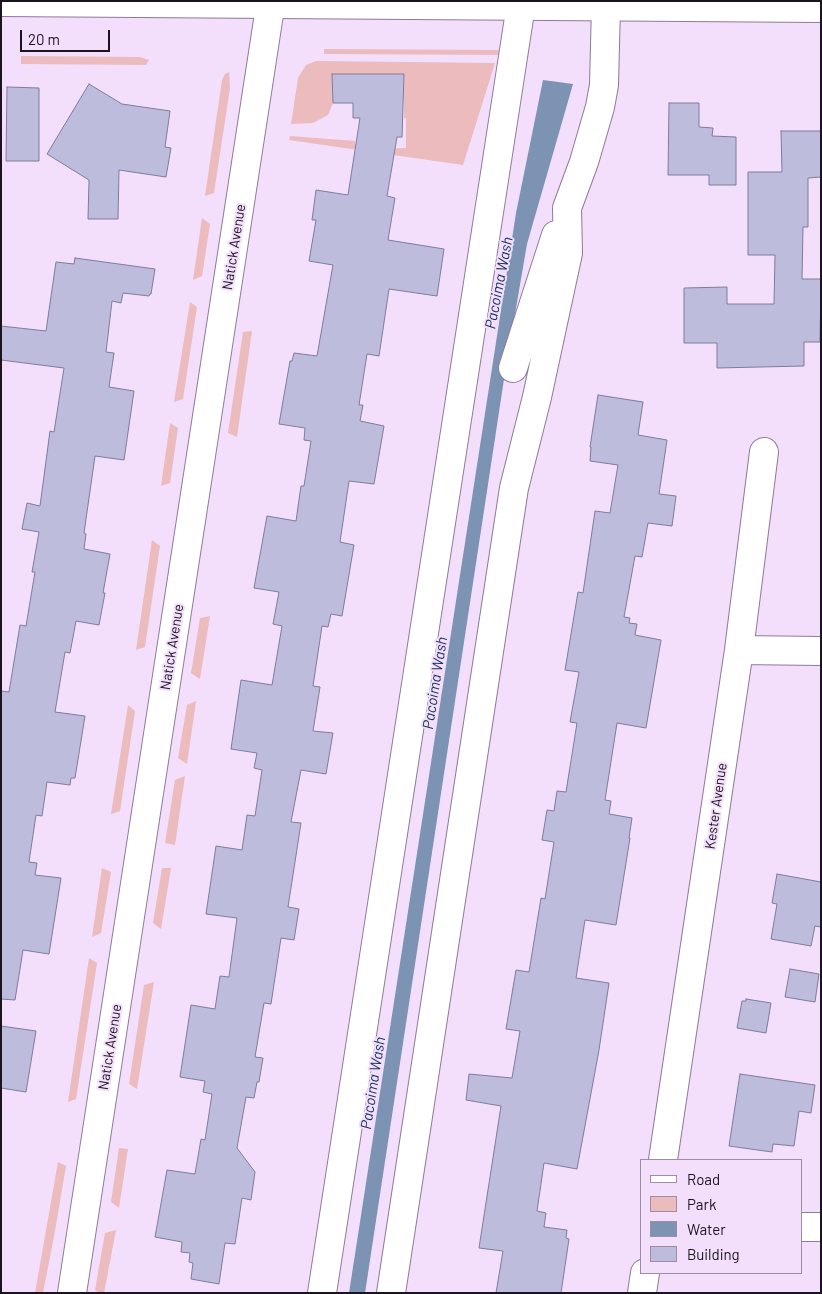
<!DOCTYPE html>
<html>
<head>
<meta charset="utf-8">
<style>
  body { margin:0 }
  #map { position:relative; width:822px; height:1294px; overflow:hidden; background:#f3defb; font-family:Barlow,sans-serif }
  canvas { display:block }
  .frame { position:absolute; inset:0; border:2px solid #1b141e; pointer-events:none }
  .legend { position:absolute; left:640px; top:1159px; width:162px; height:115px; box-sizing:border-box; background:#f3defb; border:1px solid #9d8da3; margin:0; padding:6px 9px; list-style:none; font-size:15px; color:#1b141e }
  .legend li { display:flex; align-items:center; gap:10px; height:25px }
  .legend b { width:25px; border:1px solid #9d8da3 }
  .scale { position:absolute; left:20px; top:30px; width:90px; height:22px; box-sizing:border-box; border:2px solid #1b141e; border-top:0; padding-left:6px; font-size:15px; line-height:18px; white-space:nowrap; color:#1b141e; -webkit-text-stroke:4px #f3defb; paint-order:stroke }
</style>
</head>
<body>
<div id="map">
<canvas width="822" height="1294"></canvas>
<div class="frame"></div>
<ul class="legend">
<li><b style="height:6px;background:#fff"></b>Road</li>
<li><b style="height:14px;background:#ebbbbe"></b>Park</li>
<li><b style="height:14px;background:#7c93b4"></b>Water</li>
<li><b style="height:14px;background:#bdbcdc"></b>Building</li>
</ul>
<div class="scale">20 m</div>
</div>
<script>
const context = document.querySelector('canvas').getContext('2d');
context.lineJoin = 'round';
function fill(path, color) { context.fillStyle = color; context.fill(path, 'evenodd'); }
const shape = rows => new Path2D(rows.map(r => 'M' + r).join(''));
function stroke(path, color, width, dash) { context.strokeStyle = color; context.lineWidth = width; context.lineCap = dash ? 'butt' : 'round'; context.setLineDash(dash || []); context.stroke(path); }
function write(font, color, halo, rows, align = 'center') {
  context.font = font + ' Barlow,sans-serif'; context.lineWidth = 4; context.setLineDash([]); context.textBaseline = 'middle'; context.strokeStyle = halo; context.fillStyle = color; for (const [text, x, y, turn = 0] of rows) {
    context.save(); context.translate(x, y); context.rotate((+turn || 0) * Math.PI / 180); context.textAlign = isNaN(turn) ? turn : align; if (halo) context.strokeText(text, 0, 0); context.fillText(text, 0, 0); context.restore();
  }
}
fill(shape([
  [324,49,505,50,505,55,324,54],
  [21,56,140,57,149,60,146,65,21,64],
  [316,61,495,63,463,165,289,140,290,136,355,141,355,144,373,144,373,149,406,148,406,118,404,118,404,75,332,75,333,103,328,115,313,123,291,124,298,78,306,65],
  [229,72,230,88,214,193,205,196,222,80,225,74],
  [202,218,210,224,202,276,193,280],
  [190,302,197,307,183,399,174,402],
  [252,331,237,437,228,433,243,332],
  [170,423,178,428,170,483,161,486],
  [152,540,160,546,145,647,136,650],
  [210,616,200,679,191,673,200,618],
  [196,701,187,764,178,758,187,705],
  [128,705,135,711,120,811,111,814],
  [185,776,175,845,165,843,175,780],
  [102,868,111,872,101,933,92,937],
  [162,868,171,868,161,929,153,923],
  [89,958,97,963,76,1099,68,1102],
  [154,982,137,1089,129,1084,144,985],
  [119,1148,128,1149,119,1208,111,1202],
  [58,1162,66,1166,55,1231,43,1293,35,1293],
  [116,1230,104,1293,99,1293,95,1290,105,1233]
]), '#ebbbbe');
fill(shape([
  [543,80,573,84,527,244,506,366,365,1293,349,1293,516,213]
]), '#7c93b4');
const building = shape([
  [332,74,404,74,402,137,397,137,387,196,395,198,388,240,444,249,437,296,389,289,379,356,367,354,359,405,363,405,360,421,384,426,374,484,349,481,340,542,354,545,342,616,331,614,328,627,322,626,313,686,320,687,313,731,333,733,326,774,301,770,291,822,301,823,288,907,299,909,294,940,281,938,271,1004,264,1003,255,1057,263,1058,259,1082,257,1082,254,1098,246,1097,237,1148,255,1172,251,1200,242,1198,235,1244,225,1243,219,1284,191,1279,193,1263,189,1262,190,1253,181,1252,182,1242,155,1237,167,1170,195,1174,201,1139,205,1140,212,1094,203,1092,205,1081,180,1077,191,1005,215,1009,220,976,229,977,237,918,206,914,216,846,242,850,247,815,255,816,262,770,254,768,257,753,231,749,241,680,272,685,282,626,273,624,279,592,254,588,267,516,296,521,301,486,304,486,311,441,304,440,305,428,279,424,290,361,292,361,294,353,317,356,333,265,309,261,316,220,312,220,316,190,348,195,360,118,353,118,353,103,333,103,332,74],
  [89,84,122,104,170,111,165,147,171,148,166,177,119,170,118,219,88,219,89,180,47,154,89,84],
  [7,87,39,88,39,161,6,161,7,87],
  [669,103,699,103,699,127,713,128,712,136,736,137,736,185,709,185,709,175,668,175,669,103],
  [781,131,821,131,821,177,808,178,808,227,803,227,802,279,821,279,820,342,804,342,804,366,717,368,717,343,684,343,684,288,727,287,727,304,774,304,775,255,748,255,748,172,782,172,781,131],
  [75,258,155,269,151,294,150,294,149,296,123,293,121,303,112,301,106,352,114,353,109,387,134,391,124,460,95,456,84,533,86,534,84,549,110,554,103,593,105,593,99,625,76,621,70,653,65,652,55,712,85,716,75,778,71,778,70,785,47,782,42,816,36,815,29,862,37,863,35,875,61,878,49,954,23,950,15,1000,1,999,1,691,9,692,20,625,26,626,35,572,32,572,39,532,22,529,27,503,40,506,50,431,54,432,64,368,1,360,1,326,46,331,56,262,74,264,75,258],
  [598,395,643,402,638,435,667,440,659,494,676,496,672,526,648,523,642,557,635,556,624,617,630,618,629,623,637,624,635,635,661,640,646,728,617,723,605,800,611,801,609,814,632,818,629,838,630,838,616,925,585,920,576,978,609,983,599,1050,577,1169,544,1163,537,1211,546,1213,544,1227,567,1230,566,1238,569,1239,561,1293,496,1293,503,1251,479,1248,501,1106,466,1100,469,1074,512,1078,520,1031,506,1029,516,970,529,972,541,898,545,899,554,842,542,840,547,810,554,811,557,791,566,792,577,723,570,722,579,672,565,670,578,592,583,593,595,511,610,513,618,465,590,461,591,447,590,447,598,395],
  [777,874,821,882,821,927,815,926,811,946,771,939,777,904,772,903,777,874],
  [790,969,819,974,815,1002,785,997,790,969],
  [746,999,771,1003,766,1033,737,1028,742,1001,746,1001,746,999],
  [1,1026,36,1031,26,1092,1,1088,1,1026],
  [740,1074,815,1085,811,1113,799,1111,794,1146,773,1144,772,1152,729,1146,740,1074]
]);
fill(building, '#bdbcdc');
stroke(building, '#7e7c9a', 1);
const minor = shape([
  [513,368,556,235],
  [739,650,821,651],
  [663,1160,739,650,764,452],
  [801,1227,821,1227],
  [72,1293,271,1],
  [322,1293,521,5],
  [391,1293,514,488,537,397,568,253,567,208,584,162,600,107,604,85,606,6],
  [642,1293,645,1273]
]);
const major = shape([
  [1,2,821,8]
]);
stroke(minor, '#8e7b96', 30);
stroke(major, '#8e7b96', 30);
stroke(minor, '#fff', 28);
stroke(major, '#fff', 28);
write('14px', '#1b141e', '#f3defb', [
  ["Natick Avenue",234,247,-81],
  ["Natick Avenue",172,647,-81],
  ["Kester Avenue",716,806,-82],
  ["Natick Avenue",110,1047,-81]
]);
write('italic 15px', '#112f5b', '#f3defb', [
  ["Pacoima Wash",499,283,-79],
  ["Pacoima Wash",435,683,-81],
  ["Pacoima Wash",373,1083,-81]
]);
</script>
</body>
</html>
